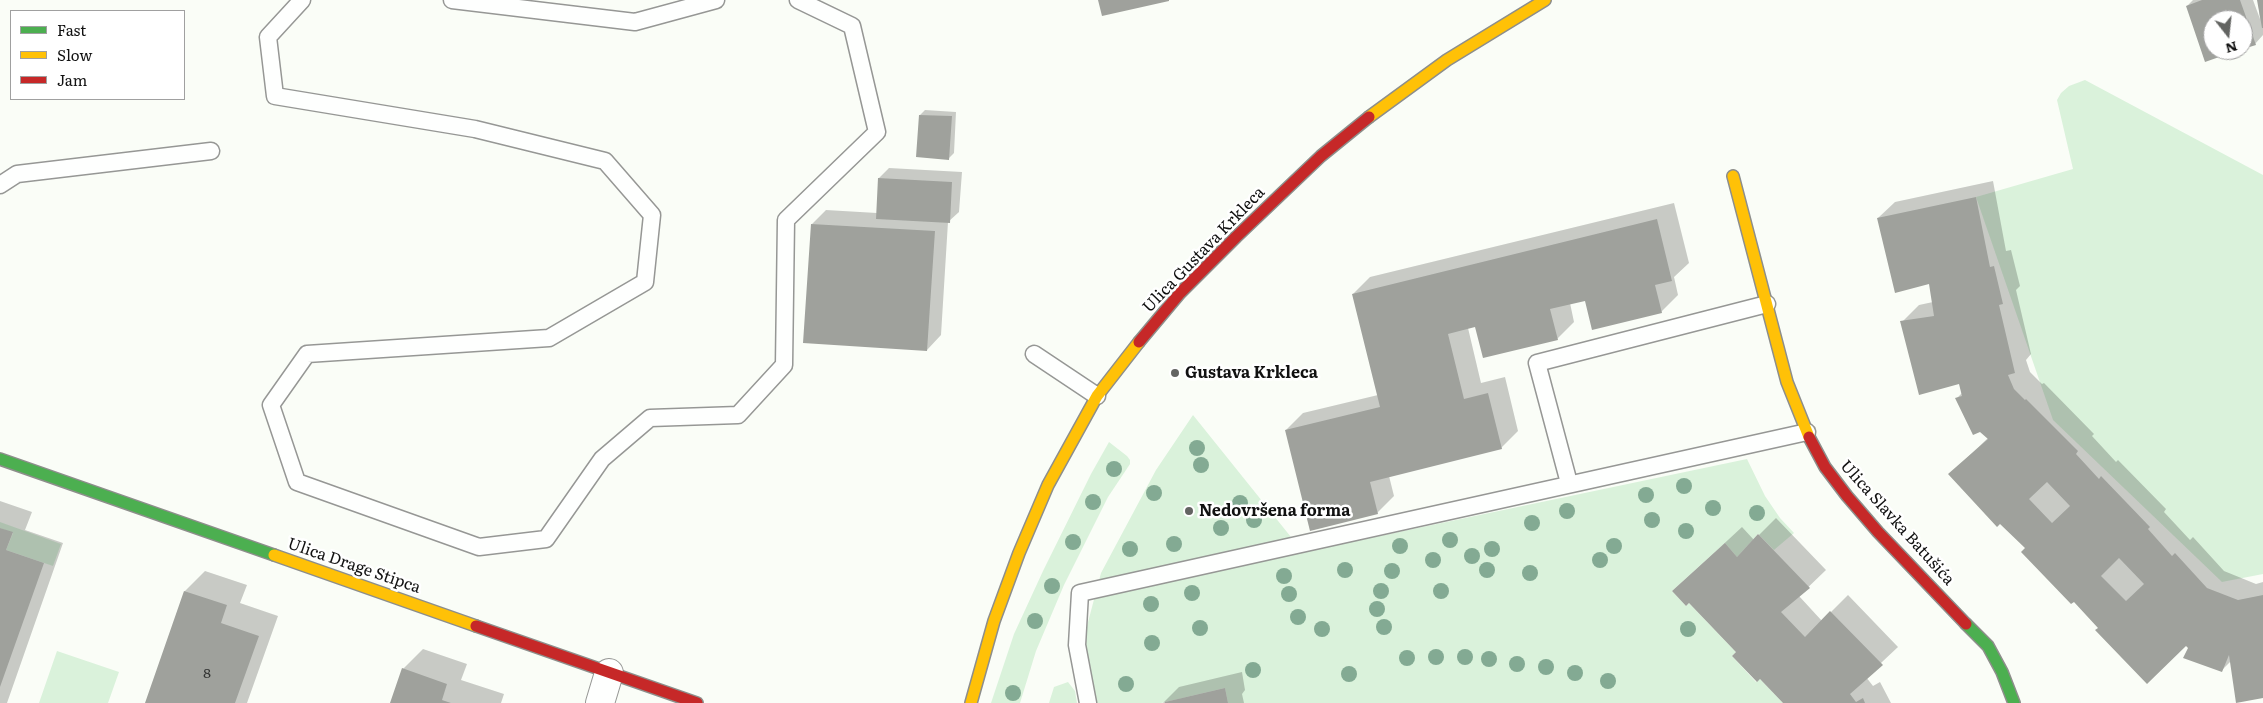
<!DOCTYPE html>
<html>
<head>
<meta charset="utf-8">
<style>
  body { margin:0 }
  #map { position:relative; width:2263px; height:703px; overflow:hidden; background:#fafdf7; font-family:Literata,serif }
  canvas { display:block }
  .legend { position:absolute; left:10px; top:10px; width:175px; height:90px; box-sizing:border-box; background:#fff; border:1px solid #a0a0a0; margin:0; padding:6px 9px; list-style:none; font-size:15px; color:#111 }
  .legend li { display:flex; align-items:center; gap:10px; height:25px }
  .legend b { width:25px; border:1px solid #a0a0a0 }
  .north { position:absolute; left:2203px; top:10px; width:50px; height:50px; box-sizing:border-box; background:#fff; border:1px solid #a0a0a0; border-radius:50%; rotate:164deg; font-size:14px; font-weight:700; line-height:20px; text-align:center; color:#111 }
  .north::after { content:''; display:block; margin:auto; width:18px; height:22px; background:#636462; clip-path:polygon(50% 0,100% 100%,50% 72%,0 100%) }
</style>
</head>
<body>
<div id="map">
<canvas width="2263" height="703"></canvas>
<ul class="legend">
<li><b style="height:6px;background:#4caf50"></b>Fast</li>
<li><b style="height:6px;background:#ffc107"></b>Slow</li>
<li><b style="height:6px;background:#c62828"></b>Jam</li>
</ul>
<div class="north">N</div>
</div>
<script>
const context = document.querySelector('canvas').getContext('2d');
context.lineJoin = 'round';
function fill(path, color) { context.fillStyle = color; context.fill(path, 'evenodd'); }
const shape = rows => new Path2D(rows.map(r => 'M' + r).join(''));
function stroke(path, color, width, dash) { context.strokeStyle = color; context.lineWidth = width; context.lineCap = dash ? 'butt' : 'round'; context.setLineDash(dash || []); context.stroke(path); }
function write(font, color, halo, rows, align = 'center') {
  context.font = font + ' Literata,serif'; context.lineWidth = 5; context.setLineDash([]); context.textBaseline = 'middle'; context.strokeStyle = halo; context.fillStyle = color; for (const [text, x, y, turn = 0] of rows) {
    context.save(); context.translate(x, y); context.rotate((+turn || 0) * Math.PI / 180); context.textAlign = isNaN(turn) ? turn : align; if (halo) context.strokeText(text, 0, 0); context.fillText(text, 0, 0); context.restore();
  }
}
fill(shape([
  [2085,80,2263,175,2263,574,2222,582,2053,420,1976,197,2073,169,2057,100,2061,93,2069,86],
  [1193,415,1303,552,1747,459,1765,496,1780,518,1794,533,1774,550,1758,534,1737,557,1725,543,1672,591,1686,606,1689,603,1736,652,1732,656,1756,682,1760,679,1783,703,1228,703,1225,688,1161,703,1097,703,1085,648,1087,626,1101,573,1156,470],
  [1109,442,1127,456,1130,460,1130,464,1108,497,1064,585,1036,651,1020,703,991,703,1014,634,1043,571,1091,474],
  [0,522,61,544,53,566,6,550,13,533,0,528],
  [57,651,119,672,108,703,39,703],
  [1068,682,1075,691,1077,703,1049,703,1054,687]
]), '#daf2db');
fill(shape([
  [2193,0,2253,0,2260,19,2258,0,2263,0,2263,35,2255,44,2243,48,2243,20,2213,20,2213,50,2236,50,2205,60,2187,6],
  [925,110,956,112,954,153,949,158,920,115],
  [889,168,962,172,959,212,948,222,941,335,927,350,812,224,826,210,877,213,879,178],
  [1993,181,2006,251,2011,250,2020,286,2016,290,2031,354,2026,360,2030,372,2042,384,2044,383,2094,434,2092,436,2116,462,2118,460,2166,509,2164,512,2190,540,2193,537,2224,571,2256,584,2263,582,2263,696,2231,661,2221,671,2186,645,2100,627,2026,548,1950,474,1988,438,1957,398,1962,393,1960,383,1902,322,1919,305,1933,302,1930,282,1878,218,1895,202],
  [1674,203,1689,263,1674,277,1678,295,1661,312,1586,299,1570,303,1574,322,1557,339,1476,326,1468,328,1481,383,1505,377,1518,431,1501,448,1389,476,1394,496,1377,513,1286,430,1303,413,1378,395,1353,294,1370,277],
  [0,501,32,512,25,530,63,543,7,703,0,703],
  [1776,518,1826,570,1799,596,1822,621,1848,595,1898,647,1866,677,1873,686,1880,682,1891,703,1784,703,1689,602,1673,591,1742,527,1754,540],
  [205,571,247,585,240,603,278,616,247,703,146,703,185,591],
  [423,649,467,664,461,680,504,694,501,703,391,703,403,669],
  [1242,672,1245,690,1242,694,1244,703,1163,703,1179,687]
]), '#0003');
fill(shape([
  [1098,0,1169,0,1169,1,1102,16],
  [2202,0,2240,0,2256,45,2243,49,2243,20,2213,20,2213,50,2239,50,2205,62,2186,6],
  [2257,0,2263,0,2263,28,2262,28],
  [919,115,952,116,949,160,916,157],
  [878,178,952,182,950,223,876,219],
  [1976,197,1990,267,1994,266,2003,304,1999,305,2015,373,2008,375,2014,389,2025,400,2026,399,2078,451,2076,454,2099,479,2101,476,2150,527,2148,529,2172,556,2175,553,2207,588,2238,600,2263,595,2263,698,2236,703,2229,655,2222,672,2183,658,2188,648,2186,646,2147,684,2095,630,2098,628,2074,602,2071,604,2021,552,2025,548,2000,524,1997,527,1948,474,1988,439,1980,432,1973,435,1955,398,1962,396,1959,384,1919,395,1900,321,1934,316,1929,284,1895,293,1877,218],
  [2047,482,2070,506,2052,523,2029,499],
  [2119,558,2144,584,2126,601,2101,576],
  [1657,219,1672,281,1655,285,1662,313,1592,330,1585,301,1550,309,1558,340,1483,358,1475,327,1448,334,1464,399,1488,393,1502,449,1370,482,1378,514,1310,531,1285,430,1380,407,1352,294],
  [811,224,935,231,927,351,803,343],
  [0,528,13,532,6,550,44,563,0,687],
  [1758,534,1810,588,1781,612,1805,637,1830,611,1883,665,1850,694,1856,702,1863,698,1865,703,1783,703,1760,679,1757,682,1732,656,1736,652,1689,603,1686,606,1672,591,1725,543,1737,557],
  [184,591,227,605,221,623,259,636,235,703,145,703],
  [402,668,447,684,442,700,451,703,390,703],
  [1225,688,1228,703,1165,703,1165,702]
]), '#9fa19c');
const lane = shape([
  [302,0,268,37,275,96,475,129,605,161,652,215,645,282,549,338,307,354,271,405,297,482,479,547,546,539,602,459,650,418,738,415,784,365,786,220,877,132,852,26,798,0],
  [452,0,635,22,716,0],
  [0,185,17,174,211,151],
  [1034,354,1097,396],
  [1569,483,1537,363,1767,304],
  [1088,703,1077,645,1080,593,1807,432]
]);
const street = shape([
  [600,703,609,673]
]);
const fast = shape([
  [0,459,274,555],
  [1966,624,1988,646,2002,672,2014,703]
]);
const slow = shape([
  [1369,117,1447,60,1545,0],
  [1733,176,1787,382,1809,437],
  [274,555,476,626],
  [971,703,994,621,1019,553,1048,485,1097,396,1139,342]
]);
const jam = shape([
  [1139,342,1180,293,1236,237,1321,156,1369,117],
  [1809,437,1825,467,1847,496,1878,532,1966,624],
  [476,626,697,703]
]);
stroke(lane, '#969795', 19);
stroke(street, '#969795', 30);
stroke(fast, '#8d8e8b', 14);
stroke(slow, '#8d8e8b', 14);
stroke(jam, '#8d8e8b', 14);
stroke(lane, '#fefffe', 16);
stroke(street, '#fefffe', 28);
stroke(fast, '#4caf50', 11);
stroke(slow, '#ffc107', 11);
stroke(jam, '#c62828', 11);
context.fillStyle = '#83aa93';
for (const [x, y] of [
  [1197,448],
  [1201,465],
  [1114,469],
  [1684,486],
  [1154,493],
  [1646,495],
  [1093,502],
  [1240,503],
  [1713,508],
  [1567,511],
  [1757,513],
  [1254,520],
  [1652,520],
  [1532,523],
  [1221,528],
  [1686,531],
  [1450,540],
  [1073,542],
  [1174,544],
  [1400,546],
  [1614,546],
  [1130,549],
  [1492,549],
  [1472,556],
  [1433,560],
  [1600,560],
  [1345,570],
  [1487,570],
  [1392,571],
  [1530,573],
  [1284,576],
  [1052,586],
  [1381,591],
  [1441,591],
  [1192,593],
  [1289,594],
  [1151,604],
  [1377,609],
  [1298,617],
  [1035,621],
  [1384,627],
  [1200,628],
  [1322,629],
  [1688,629],
  [1152,643],
  [1436,657],
  [1465,657],
  [1407,658],
  [1489,659],
  [1517,664],
  [1546,667],
  [1253,670],
  [1575,673],
  [1349,674],
  [1608,681],
  [1126,684],
  [1013,693]
]) { context.beginPath(); context.arc(x, y, 8, 0, 2 * Math.PI); context.fill(); }
for (const [x, y, r, color] of [
  [1175,373,5,"#636462"],
  [1189,511,5,"#636462"]
]) { const dot = new Path2D(); dot.arc(x, y, r, 0, 2 * Math.PI); context.fillStyle = color; context.fill(dot); stroke(dot, '#fff', 2); }
write('14px', '#343534', null, [
  ["8",207,674]
]);
write('16px', '#111', '#fff', [
  ["Ulica Gustava Krkleca",1204,250,-46],
  ["Ulica Slavka Batušića",1897,523,48],
  ["Ulica Drage Stipca",354,566,19]
]);
write('bold 16px', '#111', '#fff', [
  ["Gustava Krkleca",1185,373],
  ["Nedovršena forma",1199,511]
], 'left');
</script>
</body>
</html>
